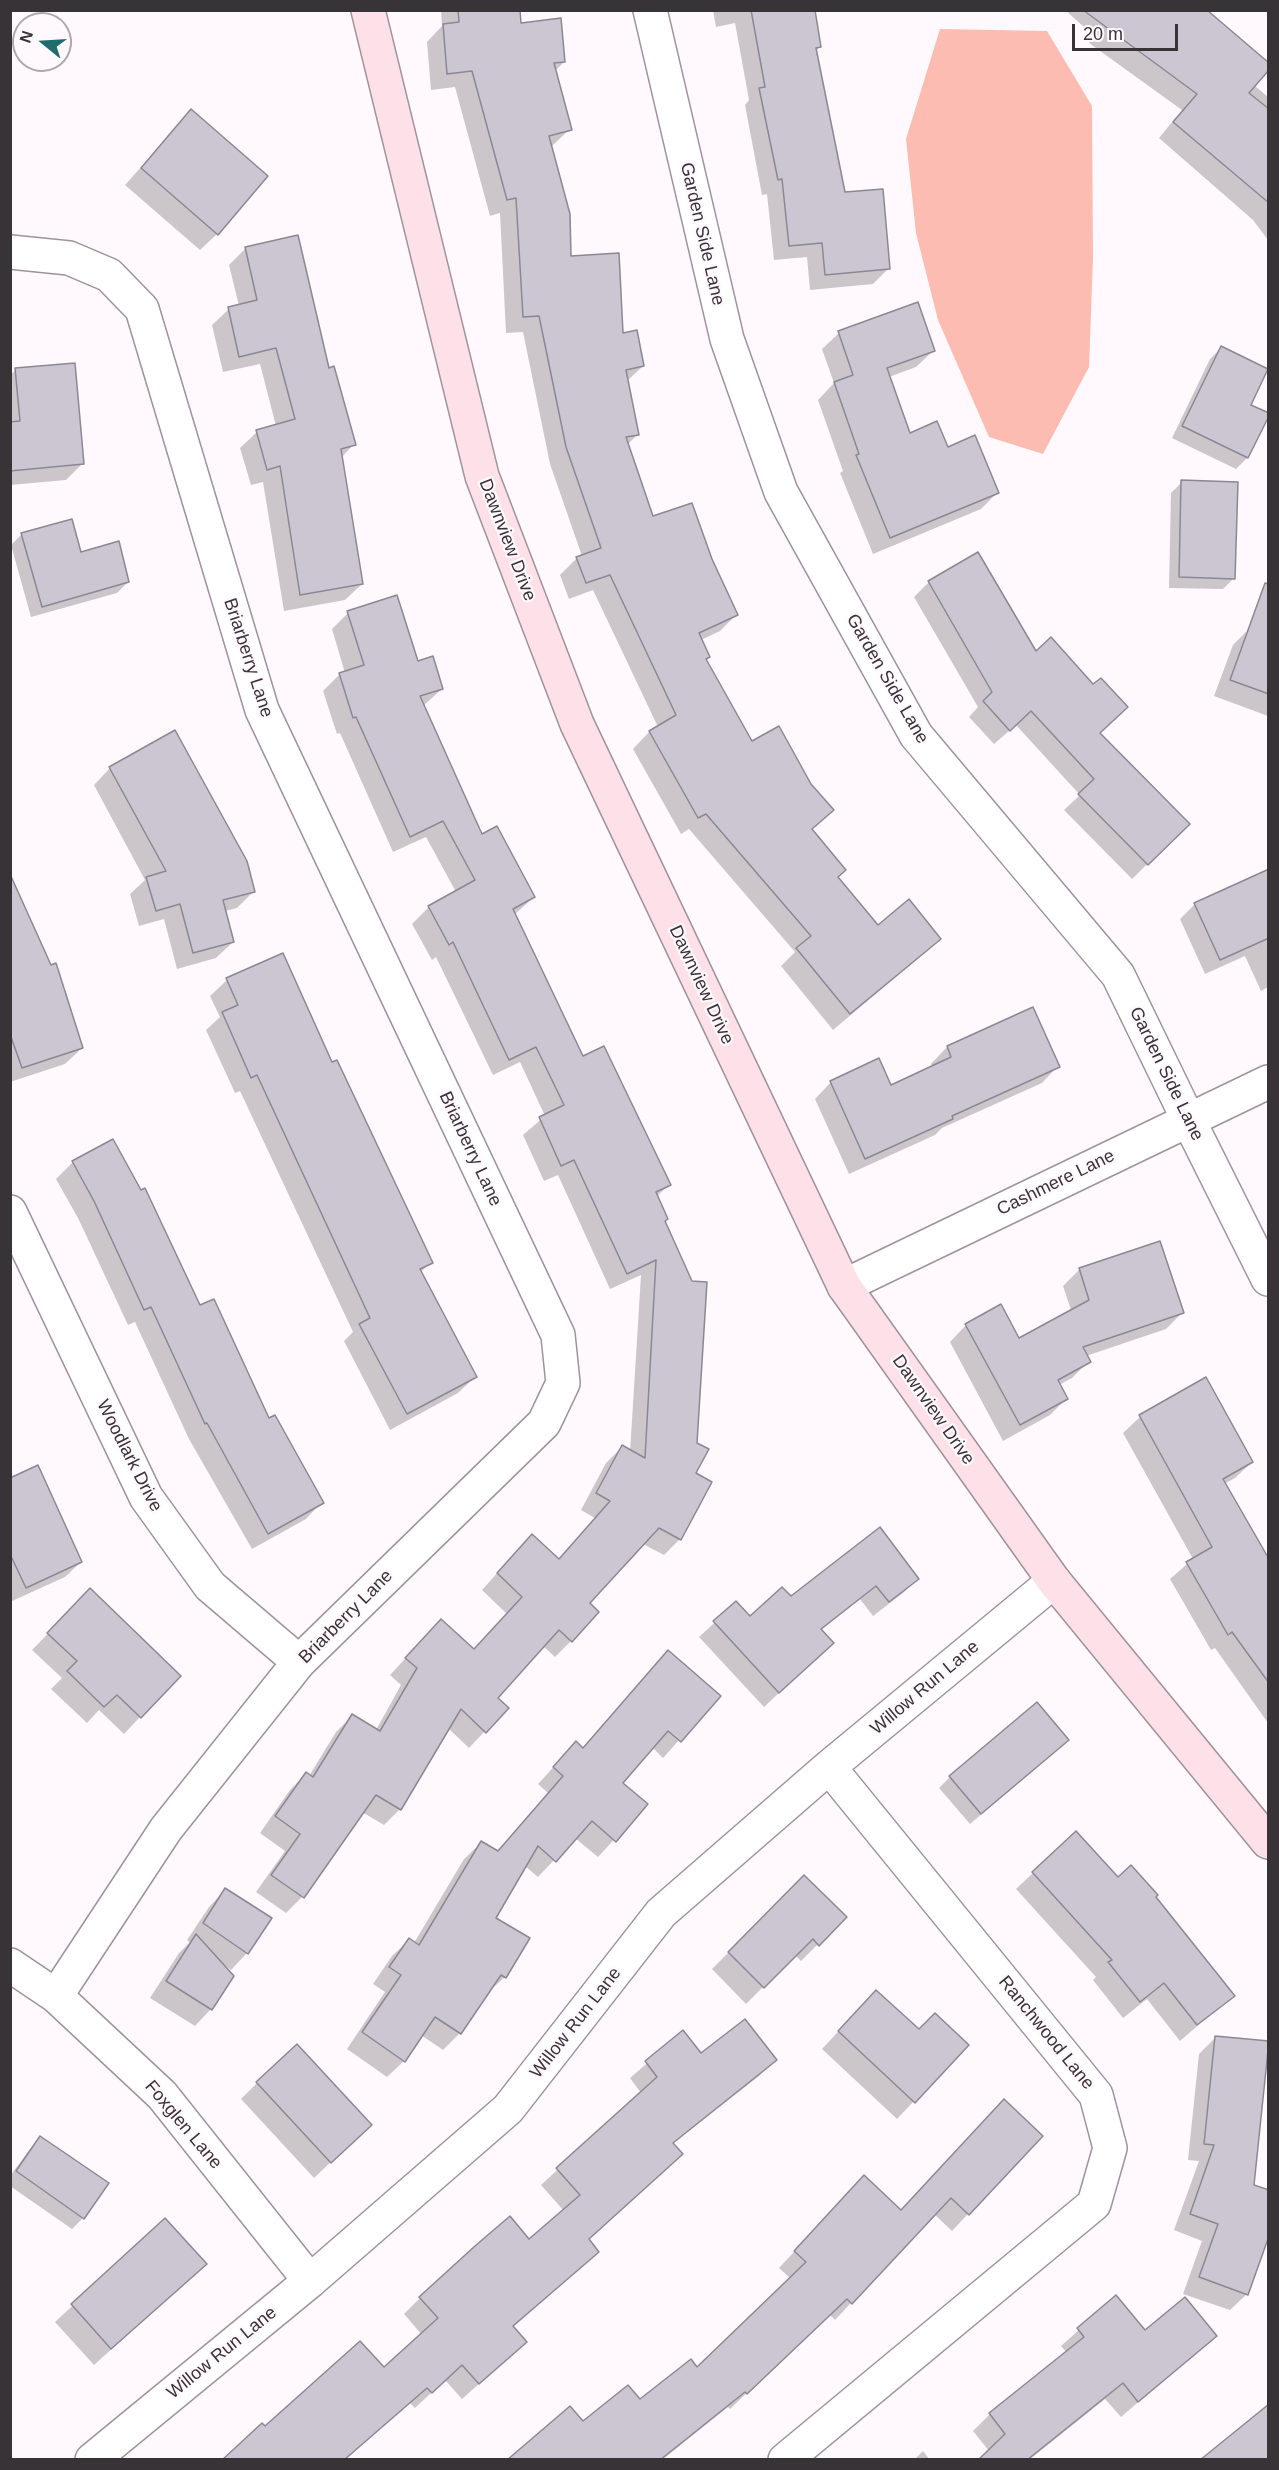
<!DOCTYPE html>
<html>
<head>
<meta charset="utf-8">
<style>
  body { margin:0 }
  #map { position:relative; width:1279px; height:2470px; overflow:hidden; background:#fff8fd; font-family:Arial,sans-serif }
  canvas { display:block }
  .frame { position:absolute; inset:0; border:12px solid #383337; pointer-events:none }
  .north { position:absolute; left:12px; top:12px; width:60px; height:60px; box-sizing:border-box; background:#fff8fd; border:2px solid #afa9ae; border-radius:50%; rotate:288deg; font-size:16px; font-weight:700; line-height:24px; text-align:center; color:#383337 }
  .north::after { content:''; display:block; margin:auto; width:21px; height:27px; background:#206c6d; clip-path:polygon(50% 0,100% 100%,50% 72%,0 100%) }
  .scale { position:absolute; left:1072px; top:24px; width:106px; height:27px; box-sizing:border-box; border:3px solid #383337; border-top:0; padding-left:8px; font-size:18px; line-height:21px; white-space:nowrap; color:#383337; -webkit-text-stroke:4px #fff8fd; paint-order:stroke }
</style>
</head>
<body>
<div id="map">
<canvas width="1279" height="2470"></canvas>
<div class="frame"></div>
<div class="north">N</div>
<div class="scale">20 m</div>
</div>
<script>
const context = document.querySelector('canvas').getContext('2d');
context.lineJoin = 'round';
function fill(path, color) { context.fillStyle = color; context.fill(path, 'evenodd'); }
const shape = rows => new Path2D(rows.map(r => 'M' + r).join(''));
function stroke(path, color, width, dash) { context.strokeStyle = color; context.lineWidth = width; context.lineCap = dash ? 'butt' : 'round'; context.setLineDash(dash || []); context.stroke(path); }
function write(font, color, halo, rows, align = 'center') {
  context.font = font + ' Arial,sans-serif'; context.lineWidth = 4.5; context.setLineDash([]); context.textBaseline = 'middle'; context.strokeStyle = halo; context.fillStyle = color; for (const [text, x, y, turn = 0] of rows) {
    context.save(); context.translate(x, y); context.rotate((+turn || 0) * Math.PI / 180); context.textAlign = isNaN(turn) ? turn : align; if (halo) context.strokeText(text, 0, 0); context.fillText(text, 0, 0); context.restore();
  }
}
fill(shape([
  [940,29,1047,31,1092,106,1093,258,1089,367,1043,454,989,437,938,320,916,233,906,139]
]), '#fcbcb2');
fill(shape([
  [441,10,519,10,520,24,564,62,555,71,570,129,551,147,569,258,643,366,627,381,638,434,627,445,653,518,710,560,736,615,720,631,701,640,709,657,705,660,752,743,810,785,831,810,811,830,836,877,878,927,939,939,922,955,833,1030,781,966,795,952,689,829,681,834,633,749,649,732,658,727,593,590,569,599,560,575,577,558,582,556,550,464,523,332,506,333,500,213,490,216,455,87,431,90,427,42,442,26],
  [713,10,813,10,820,47,815,51,844,194,889,268,873,284,810,290,807,257,774,260,767,194,762,195,745,105,749,100,735,23,716,27],
  [1065,10,1205,10,1254,85,1268,97,1268,240,1253,220,1159,138,1182,110,1089,43,1094,36],
  [191,111,217,234,200,250,125,185],
  [246,248,328,370,354,444,341,458,362,584,345,600,284,611,263,482,251,485,240,448,257,432,276,426,260,364,223,372,212,325,229,309,239,306,229,265],
  [839,333,933,351,916,367,889,377,909,435,947,449,997,493,981,509,873,554,840,473,843,471,818,400,834,383,822,349],
  [1221,348,1249,406,1247,458,1236,469,1172,438,1210,359],
  [16,370,83,463,66,480,10,485,10,375],
  [1182,482,1234,578,1223,589,1169,588,1171,493],
  [22,534,128,582,117,593,31,617,11,545],
  [929,582,1035,654,1098,734,1188,824,1132,879,1064,810,1080,795,1016,725,994,744,969,717,978,707,914,597],
  [348,613,417,663,442,689,423,706,481,836,534,897,514,915,582,1058,669,1185,656,1197,663,1222,694,1474,680,1539,664,1555,643,1544,588,1603,571,1641,555,1657,543,1646,496,1698,485,1731,469,1748,448,1728,400,1809,384,1825,362,1812,302,1897,286,1913,256,1892,285,1851,260,1833,290,1790,306,1774,309,1776,336,1732,352,1716,376,1730,401,1685,390,1675,425,1637,473,1651,507,1614,482,1590,516,1552,558,1560,595,1518,581,1510,606,1463,622,1447,630,1452,641,1275,610,1289,558,1175,544,1181,523,1135,545,1116,520,1062,493,1075,436,957,432,960,412,924,429,907,456,892,426,837,393,852,340,733,337,734,323,691,339,675,345,673,332,629],
  [1250,628,1268,635,1268,716,1214,696,1233,645],
  [110,768,254,891,237,908,225,911,233,942,216,958,177,969,164,919,139,926,130,894,145,880,94,785],
  [1268,871,1268,987,1261,991,1245,956,1205,974,1180,919,1195,904],
  [10,878,82,1048,65,1064,10,1082],
  [227,980,331,1064,431,1262,420,1273,475,1377,458,1393,390,1430,344,1341,353,1332,240,1091,235,1093,206,1030,220,1017,210,996],
  [947,1047,1058,1066,1042,1083,942,1128,935,1135,849,1174,815,1099,831,1082,891,1087,932,1067,931,1064],
  [113,1141,199,1307,268,1420,322,1502,306,1519,252,1549,189,1439,135,1322,128,1325,78,1218,56,1179,72,1163],
  [1080,1269,1182,1313,1166,1329,1086,1356,1089,1361,1072,1378,1059,1385,1066,1399,1050,1415,1003,1441,950,1342,966,1325,1018,1340,1071,1310,1063,1286],
  [1205,1379,1252,1462,1235,1478,1224,1484,1268,1563,1268,1723,1215,1648,1211,1650,1170,1579,1193,1559,1123,1433,1140,1417],
  [10,1480,81,1562,65,1577,10,1602],
  [917,1579,903,1593,873,1616,860,1599,820,1631,817,1657,764,1707,699,1637,736,1603,750,1619,791,1598],
  [74,1607,140,1717,124,1734,99,1710,87,1723,51,1689,62,1678,32,1650],
  [652,1669,719,1696,663,1758,652,1747,621,1783,646,1805,598,1857,575,1838,538,1877,525,1866,494,1918,505,1977,487,1993,460,2033,443,2050,421,2035,404,2061,387,2077,347,2049,385,1992,373,1984,392,1956,409,1940,414,1943,464,1859,481,1843,497,1852,548,1793,538,1784,560,1760,582,1749],
  [1056,1751,970,1824,939,1788,950,1777],
  [1033,1873,1118,1879,1154,1897,1233,1995,1180,2041,1147,1999,1123,2018,1093,1980,1096,1977,1016,1889],
  [804,1877,845,1917,801,1961,795,1955,746,2004,712,1969],
  [225,1890,247,1953,231,1970,224,1965,211,2009,195,2026,150,1998,179,1953,190,1942,187,1940,209,1907],
  [860,2008,918,2031,967,2045,897,2119,822,2049],
  [683,2032,701,2056,775,2060,759,2076,672,2144,588,2240,597,2252,512,2328,508,2358,462,2399,445,2380,415,2408,410,2403,345,2460,225,2460,265,2428,383,2369,422,2335,404,2314,420,2298,529,2241,564,2211,541,2185,641,2093,630,2078],
  [1216,2037,1252,2186,1247,2294,1230,2310,1183,2294,1202,2241,1174,2230,1199,2161,1188,2160,1199,2054],
  [257,2083,353,2141,314,2178,241,2099],
  [988,2118,968,2214,952,2231,934,2214,835,2320,829,2314,730,2409,728,2407,662,2460,509,2460,583,2423,639,2401,697,2370,791,2279,779,2268,848,2194,900,2211],
  [41,2138,83,2218,72,2229,10,2186,10,2176,30,2149],
  [165,2220,188,2280,94,2365,55,2322],
  [1116,2297,1145,2332,1215,2336,1121,2417,1105,2399,1029,2460,980,2460,989,2451,973,2431,990,2414,1067,2353,1061,2346],
  [923,2451,930,2460,914,2460]
]), '#0003');
const building = shape([
  [458,10,520,10,521,23,561,18,565,62,554,63,572,130,549,136,570,214,571,256,619,253,623,333,637,330,644,366,626,370,639,435,626,437,653,516,692,503,712,559,738,615,699,633,710,657,706,659,752,741,779,726,811,784,834,810,812,829,846,870,838,877,878,925,909,899,941,939,850,1014,796,948,811,936,706,814,698,818,649,731,676,715,610,575,586,583,576,557,601,548,566,447,539,316,523,317,516,198,507,200,472,71,447,74,443,24,459,22,458,10],
  [751,10,815,10,821,47,816,48,845,192,883,189,890,269,825,275,822,243,789,246,782,179,778,180,759,88,765,87,751,10],
  [1083,10,1207,10,1269,63,1269,70,1249,93,1269,109,1269,203,1173,122,1197,94,1083,10],
  [191,109,268,176,218,235,141,168,191,109],
  [298,235,329,368,334,366,356,445,341,449,363,584,300,595,280,466,267,470,256,430,295,419,276,348,239,357,228,307,257,300,245,247,298,235],
  [918,302,935,351,887,368,910,433,937,421,948,447,975,435,999,493,890,538,856,455,859,454,834,382,853,375,838,331,918,302],
  [1221,346,1268,369,1251,405,1269,413,1269,416,1248,458,1182,426,1221,346],
  [75,363,84,464,10,471,10,422,20,421,15,368,75,363],
  [1181,480,1238,482,1235,579,1179,577,1181,480],
  [72,519,81,552,119,541,129,582,42,607,21,533,72,519],
  [978,552,1036,651,1051,637,1093,684,1101,678,1128,707,1100,733,1190,824,1148,865,1078,794,1094,779,1031,711,1010,731,983,701,992,692,928,581,978,552],
  [1265,583,1269,584,1269,694,1230,680,1265,583],
  [397,595,418,661,433,656,443,689,420,696,482,834,497,826,535,897,513,909,583,1056,604,1046,671,1185,656,1192,668,1219,665,1221,692,1281,707,1282,697,1443,709,1449,696,1473,712,1482,681,1540,659,1528,590,1603,599,1612,572,1642,559,1630,498,1698,509,1708,486,1733,461,1709,401,1810,376,1795,304,1898,271,1875,300,1834,275,1816,306,1772,313,1777,352,1714,380,1731,417,1668,405,1658,441,1619,474,1649,522,1597,497,1573,532,1534,559,1559,610,1501,596,1493,622,1445,645,1458,656,1260,627,1274,574,1160,561,1166,539,1117,564,1105,536,1047,509,1060,453,942,449,945,428,906,475,880,443,821,410,837,356,717,353,718,339,673,364,665,347,611,397,595],
  [175,730,247,861,255,892,223,900,234,942,193,953,180,904,156,911,146,877,166,871,109,767,175,730],
  [1269,869,1269,938,1220,960,1194,903,1269,869],
  [10,874,51,965,56,963,83,1048,22,1068,10,1034,10,874],
  [283,953,332,1062,337,1060,433,1263,420,1269,477,1377,407,1414,359,1324,370,1318,257,1075,251,1078,222,1012,238,1005,226,978,283,953],
  [1033,1007,1060,1067,952,1116,953,1119,865,1159,830,1081,879,1058,891,1085,951,1057,947,1046,1033,1007],
  [113,1139,141,1190,145,1188,200,1305,214,1299,269,1418,275,1415,324,1503,268,1534,207,1423,205,1424,151,1307,144,1310,94,1201,72,1161,113,1139],
  [1160,1241,1184,1313,1083,1347,1091,1362,1058,1380,1068,1399,1020,1425,965,1324,1001,1304,1019,1338,1089,1300,1079,1268,1160,1241],
  [1206,1377,1253,1462,1223,1479,1269,1559,1269,1683,1232,1632,1228,1635,1186,1562,1212,1547,1139,1415,1206,1377],
  [38,1465,82,1562,26,1588,10,1554,10,1478,38,1465],
  [880,1527,919,1579,889,1602,876,1586,821,1629,834,1643,779,1693,713,1621,736,1601,750,1616,782,1587,791,1596,880,1527],
  [90,1588,181,1676,141,1718,117,1695,104,1707,67,1671,77,1661,47,1633,90,1588],
  [668,1650,721,1696,681,1742,668,1731,623,1783,648,1804,616,1842,592,1821,556,1862,538,1846,496,1918,530,1938,506,1978,501,1975,461,2034,435,2017,405,2062,362,2032,401,1975,389,1967,409,1938,419,1945,481,1841,498,1851,563,1776,553,1767,576,1741,583,1748,668,1650],
  [1037,1702,1069,1740,981,1814,949,1776,1037,1702],
  [1076,1831,1118,1877,1131,1865,1158,1895,1156,1897,1235,1996,1197,2025,1164,1983,1140,2002,1108,1962,1112,1960,1032,1872,1076,1831],
  [804,1875,847,1917,819,1946,813,1939,764,1988,728,1952,804,1875],
  [225,1888,272,1918,248,1954,203,1923,225,1888],
  [196,1934,234,1976,212,2010,166,1981,196,1934],
  [876,1990,919,2029,935,2013,969,2045,915,2103,838,2031,876,1990],
  [745,2019,777,2060,673,2143,683,2154,589,2239,599,2252,513,2326,527,2342,479,2384,462,2365,432,2393,427,2388,344,2460,222,2460,262,2423,265,2426,360,2341,384,2367,438,2318,419,2297,475,2246,510,2216,529,2239,580,2195,556,2168,657,2077,645,2061,683,2030,701,2053,745,2019],
  [1215,2036,1269,2041,1254,2185,1269,2190,1269,2236,1248,2295,1199,2277,1218,2224,1190,2214,1214,2145,1204,2144,1215,2036],
  [297,2044,372,2125,331,2163,256,2082,297,2044],
  [1004,2099,1043,2136,969,2215,951,2198,852,2304,847,2299,747,2394,745,2392,660,2460,507,2460,570,2406,583,2421,628,2385,640,2399,691,2359,697,2367,806,2262,794,2251,864,2175,901,2210,1004,2099],
  [40,2136,109,2183,84,2219,16,2171,40,2136],
  [165,2218,207,2264,111,2349,71,2304,165,2218],
  [1116,2295,1145,2330,1185,2297,1217,2336,1138,2402,1123,2383,1027,2460,978,2460,1005,2434,989,2413,1084,2337,1077,2328,1116,2295],
  [1269,2404,1269,2460,1200,2460,1269,2404]
]);
fill(building, '#cbc6d2');
stroke(building, '#8c8793', 1.5);
const street = shape([
  [650,10,727,339,781,492,916,735,1118,975,1188,1119,1268,1279],
  [10,252,69,258,109,275,142,309,262,710,558,1335,563,1383,544,1423,299,1662,166,1829,56,1996],
  [10,1212,146,1497,210,1586,299,1662],
  [844,1286,1268,1082],
  [10,1965,56,1996,162,2095,310,2281],
  [92,2460,310,2281,508,2109,661,1913,829,1767,1054,1581],
  [785,2460,1094,2204,1110,2148,1096,2095,829,1767]
]);
const secondary = shape([
  [368,10,482,476,577,724,844,1286,1054,1581,1268,1842]
]);
stroke(street, '#9e939b', 36);
stroke(secondary, '#9e939b', 36);
stroke(street, '#fff', 33);
stroke(secondary, '#fee0e9', 33);
write('18px', '#383337', '#fff8fd', [
  ["Garden Side Lane",702,234,77],
  ["Dawnview Drive",507,540,69],
  ["Briarberry Lane",248,658,72],
  ["Garden Side Lane",887,679,60],
  ["Dawnview Drive",701,985,65],
  ["Garden Side Lane",1166,1074,64],
  ["Briarberry Lane",470,1149,65],
  ["Cashmere Lane",1056,1183,-26],
  ["Dawnview Drive",933,1410,55],
  ["Woodlark Drive",129,1456,63],
  ["Briarberry Lane",346,1617,-45],
  ["Willow Run Lane",925,1688,-40],
  ["Willow Run Lane",576,2023,-52],
  ["Ranchwood Lane",1046,2033,51],
  ["Foxglen Lane",183,2125,50],
  ["Willow Run Lane",222,2353,-39]
]);
</script>
</body>
</html>
